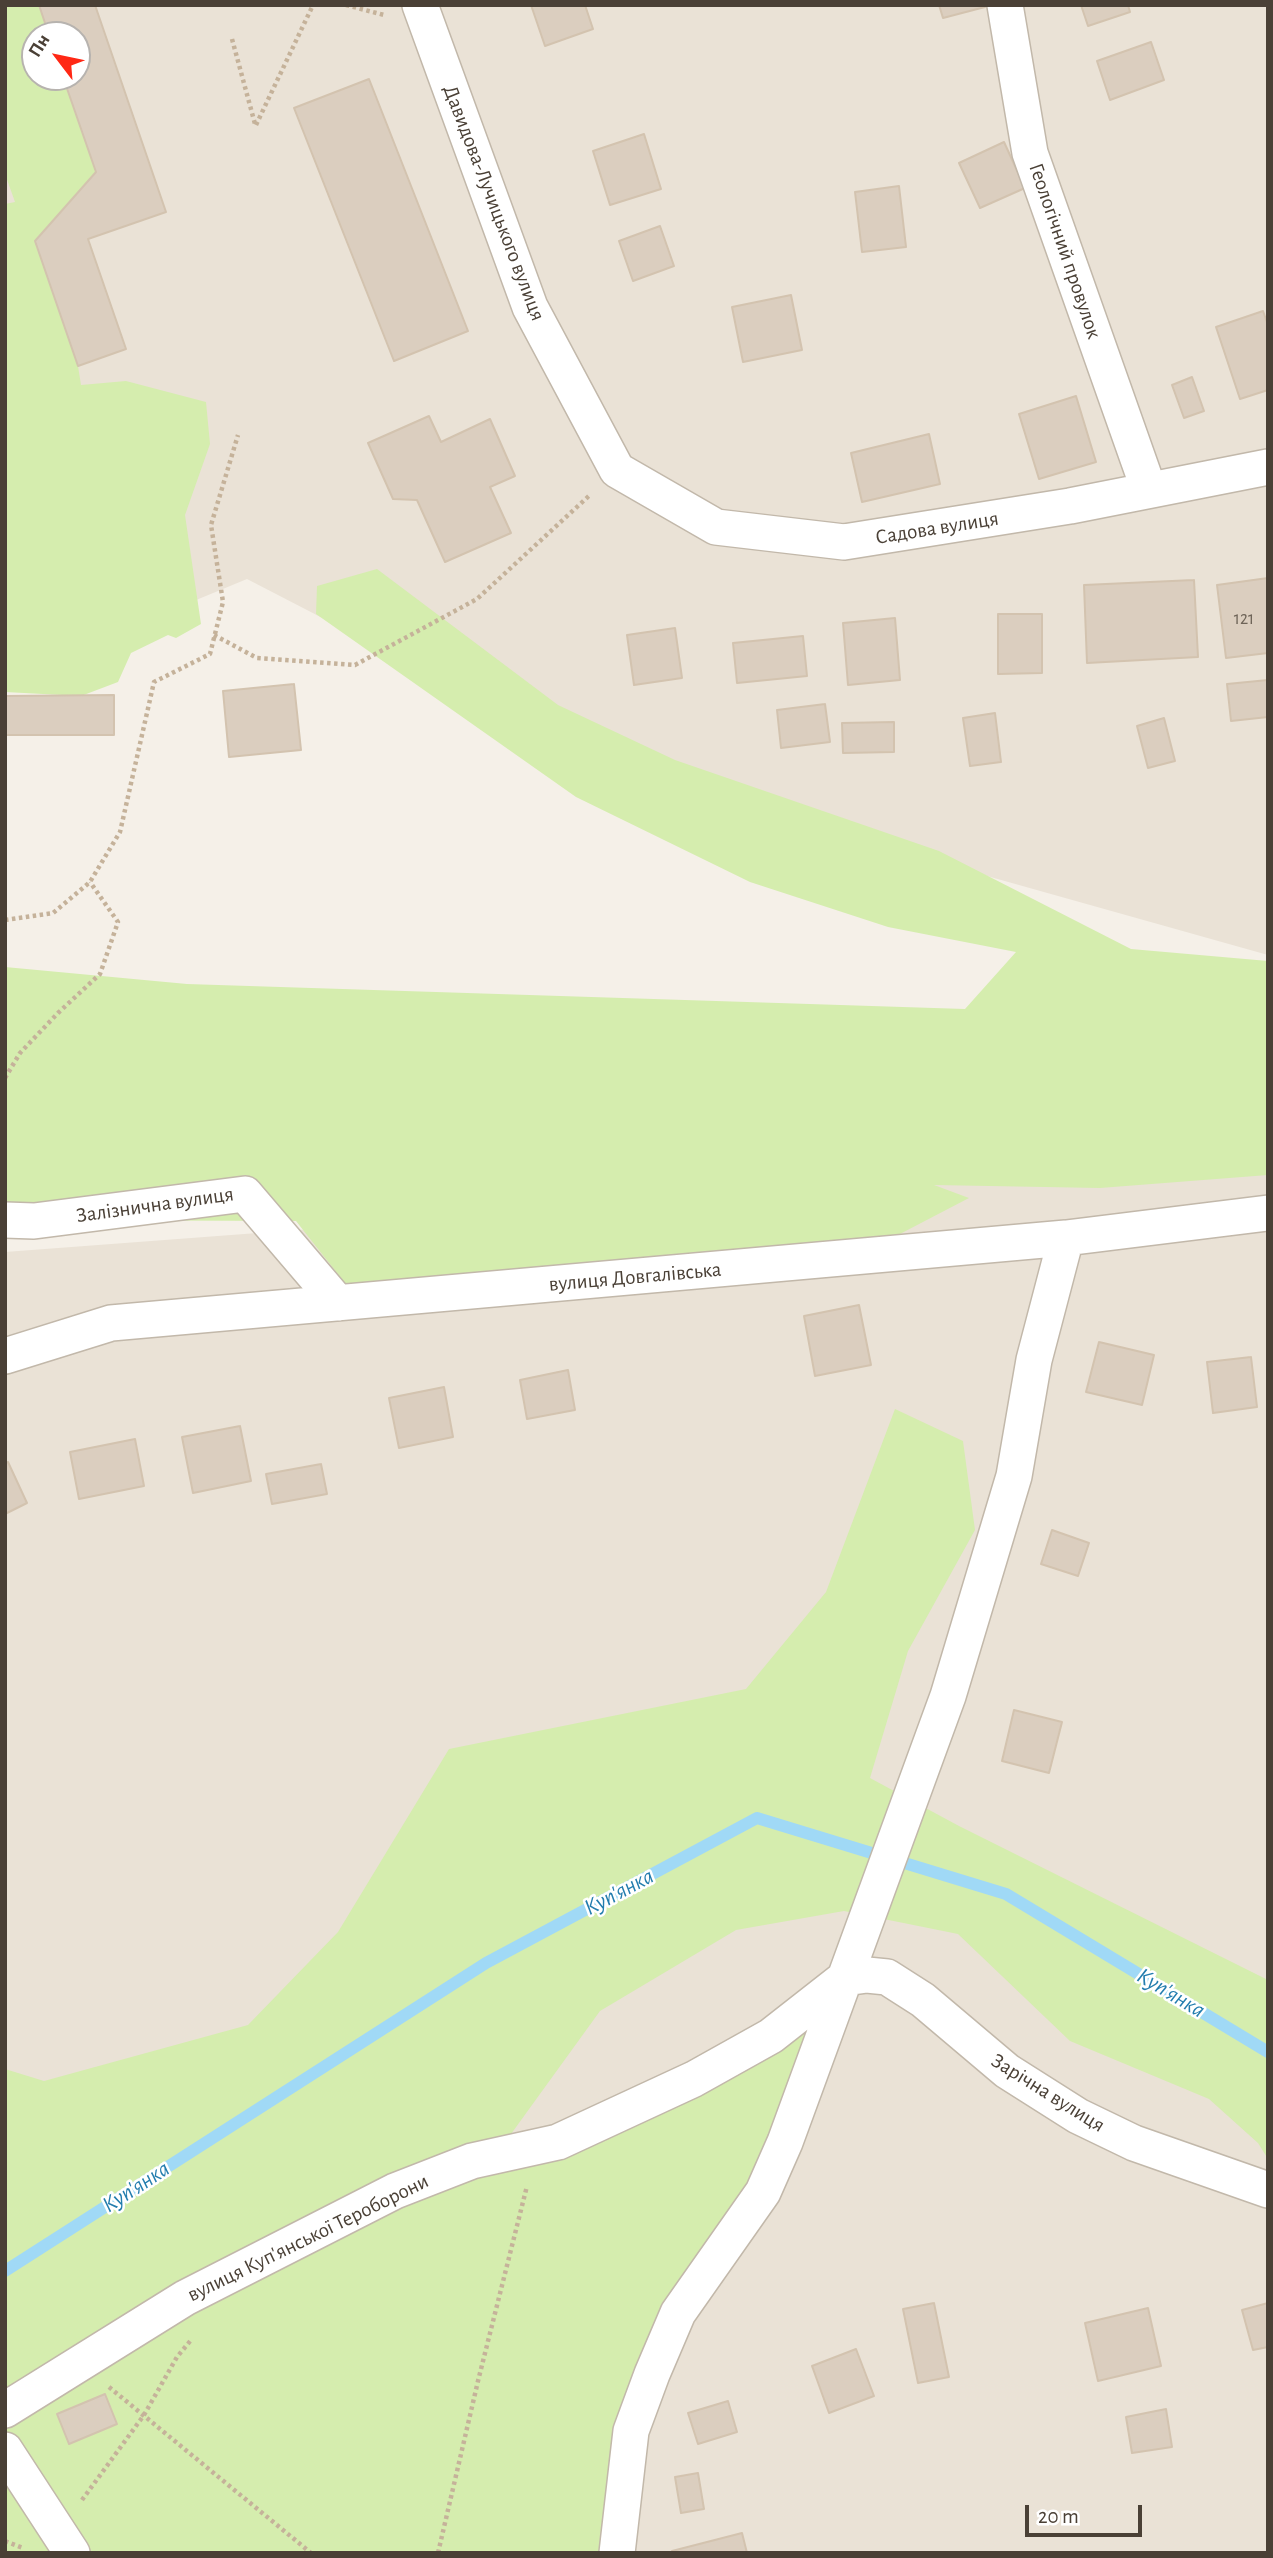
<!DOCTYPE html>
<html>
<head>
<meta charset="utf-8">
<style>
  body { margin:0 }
  #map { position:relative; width:1273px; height:2558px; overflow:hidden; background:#f5f0e8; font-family:"Alegreya Sans",sans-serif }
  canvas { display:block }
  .frame { position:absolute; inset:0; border:7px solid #4a4036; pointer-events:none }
  .north { position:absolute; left:21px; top:21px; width:70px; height:70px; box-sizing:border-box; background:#fff; border:2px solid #b7b3af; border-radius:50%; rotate:302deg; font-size:19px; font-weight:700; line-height:28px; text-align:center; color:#4a4036 }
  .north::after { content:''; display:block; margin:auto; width:24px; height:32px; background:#ff2815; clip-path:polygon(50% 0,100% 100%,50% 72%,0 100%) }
  .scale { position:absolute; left:1025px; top:2505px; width:117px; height:32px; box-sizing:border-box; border:4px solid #4a4036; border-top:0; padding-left:9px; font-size:21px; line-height:24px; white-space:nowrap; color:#4a4036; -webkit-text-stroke:5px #fff; paint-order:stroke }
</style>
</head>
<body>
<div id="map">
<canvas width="1273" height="2558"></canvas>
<div class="frame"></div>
<div class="north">Пн</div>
<div class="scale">20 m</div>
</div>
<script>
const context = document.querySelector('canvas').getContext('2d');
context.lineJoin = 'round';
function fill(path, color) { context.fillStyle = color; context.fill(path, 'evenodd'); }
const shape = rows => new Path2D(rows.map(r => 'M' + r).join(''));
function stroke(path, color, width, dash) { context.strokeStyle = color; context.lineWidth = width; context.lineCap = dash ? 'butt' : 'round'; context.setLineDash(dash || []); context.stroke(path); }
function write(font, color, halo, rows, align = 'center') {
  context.font = font + ' "Alegreya Sans",sans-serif'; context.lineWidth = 5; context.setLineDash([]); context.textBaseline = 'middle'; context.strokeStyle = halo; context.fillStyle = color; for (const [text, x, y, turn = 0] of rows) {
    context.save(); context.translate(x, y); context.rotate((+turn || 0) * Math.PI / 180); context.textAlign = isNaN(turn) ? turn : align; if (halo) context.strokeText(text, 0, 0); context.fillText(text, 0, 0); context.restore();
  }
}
fill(shape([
  [5,5,1268,5,1268,955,624,774,247,579,5,679],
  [35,35,77,35,77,77,35,77],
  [1268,1157,1268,2553,5,2553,5,1252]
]), '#eae2d6');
fill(shape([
  [5,5,39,5,49,35,35,35,35,77,63,77,96,172,36,241,78,366,81,385,126,381,206,402,210,444,185,515,201,624,176,638,168,635,131,653,118,682,81,696,5,692,5,204,15,202,5,174],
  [377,569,558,705,675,760,939,851,1131,949,1268,961,1268,1175,1100,1188,934,1185,969,1198,898,1235,747,1256,352,1292,296,1221,5,1220,5,967,187,984,965,1009,1016,952,888,927,750,882,576,797,316,614,317,586],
  [895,1409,963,1441,975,1530,908,1651,870,1778,959,1826,1268,1980,1268,2159,1258,2143,1209,2099,1070,2041,958,1934,844,1911,736,1930,600,2011,498,2152,618,2114,845,1978,785,2142,678,2313,617,2553,5,2553,5,2069,44,2081,248,2025,338,1932,449,1749,746,1689,826,1592]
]), '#d5edae');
stroke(shape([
  [5,2271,486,1963,757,1818,1006,1894,1268,2052]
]), '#a0d9f6', 12);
const building = shape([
  [39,5,95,5,166,212,88,239,126,349,78,366,35,241,96,172,63,77,77,77,77,35,49,35,39,5],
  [531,5,585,5,593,29,545,46,531,5],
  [939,5,984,5,985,7,943,18,939,5],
  [1081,5,1128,5,1130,12,1088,26,1081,5],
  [1151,42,1164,80,1110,100,1097,61,1151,42],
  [369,79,468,331,394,361,294,108,369,79],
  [644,134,661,189,610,205,593,151,644,134],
  [1004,142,1025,188,980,208,959,163,1004,142],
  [899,186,906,247,862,252,855,192,899,186],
  [660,226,674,266,633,281,619,241,660,226],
  [791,295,802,350,743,362,732,307,791,295],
  [1263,311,1268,325,1268,390,1240,399,1216,327,1263,311],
  [1192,377,1204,411,1184,418,1172,385,1192,377],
  [1076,396,1096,462,1039,479,1019,414,1076,396],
  [429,416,441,442,490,419,515,476,490,487,511,533,445,562,417,500,393,499,368,443,429,416],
  [929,434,940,484,862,502,851,453,929,434],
  [1268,578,1268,653,1226,658,1217,585,1268,578],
  [1194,580,1198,657,1087,663,1084,585,1194,580],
  [998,614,1042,614,1042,673,998,674,998,614],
  [895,618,900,680,848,685,843,623,895,618],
  [675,628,682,678,634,685,627,635,675,628],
  [803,636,807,676,737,683,733,643,803,636],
  [1268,680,1268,717,1231,721,1227,684,1268,680],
  [294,684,301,750,229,757,223,691,294,684],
  [114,695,114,735,5,735,5,696,114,695],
  [825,704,830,742,781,748,777,710,825,704],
  [995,713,1001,762,970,766,963,718,995,713],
  [1164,718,1175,761,1148,768,1137,726,1164,718],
  [894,722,894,752,843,753,842,723,894,722],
  [859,1305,871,1365,815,1376,804,1316,859,1305],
  [1099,1342,1154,1355,1142,1405,1086,1392,1099,1342],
  [1251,1357,1257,1407,1213,1413,1207,1362,1251,1357],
  [568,1370,575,1410,527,1419,520,1380,568,1370],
  [444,1387,453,1437,399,1448,389,1398,444,1387],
  [240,1426,251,1481,193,1493,182,1437,240,1426],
  [135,1439,144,1486,79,1499,70,1452,135,1439],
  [8,1462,27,1503,5,1514,5,1463,8,1462],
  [321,1464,327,1494,272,1504,266,1474,321,1464],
  [1052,1530,1089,1543,1078,1576,1041,1564,1052,1530],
  [1014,1710,1062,1722,1049,1773,1002,1761,1014,1710],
  [934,2303,949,2377,918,2383,903,2309,934,2303],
  [1268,2303,1268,2347,1253,2350,1242,2310,1268,2303],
  [1148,2308,1161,2366,1098,2381,1085,2323,1148,2308],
  [856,2349,874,2396,829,2413,812,2366,856,2349],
  [105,2394,117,2424,69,2444,57,2414,105,2394],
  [728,2401,737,2432,698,2444,688,2413,728,2401],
  [1166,2409,1172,2447,1132,2453,1126,2417,1166,2409],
  [698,2473,704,2509,681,2513,675,2477,698,2473],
  [742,2533,747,2553,672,2553,672,2551,742,2533]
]);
fill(building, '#dbcebf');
stroke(building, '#d3c3af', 2);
const street = shape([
  [420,5,530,307,617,470,716,527,844,542,1070,506,1268,467],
  [1005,5,1030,153,1149,490],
  [5,1220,34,1221,245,1194,338,1303],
  [5,1356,111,1323,1066,1238,1268,1213],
  [5,2410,185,2298,395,2191,472,2161,558,2142,694,2079,771,2036,845,1978,867,1975,887,1977,923,2000,1007,2071,1078,2116,1134,2143,1268,2190],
  [5,2450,72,2553],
  [617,2553,631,2431,652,2374,678,2313,763,2192,785,2142,948,1696,1014,1476,1034,1360,1066,1238]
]);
stroke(street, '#c2b8aa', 38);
stroke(shape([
  [346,5,384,15,385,17],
  [232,39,255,124],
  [256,125,313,5],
  [214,635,257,658,355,665,477,599,591,494],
  [5,920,53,913,90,882,120,832,154,682,210,654,223,602,211,525,238,435],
  [5,1078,20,1053,58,1013,100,974,118,922,90,882],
  [109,2387,311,2553],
  [82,2500,144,2415,177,2357,191,2340],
  [5,2541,23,2548],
  [438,2553,478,2381,527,2186]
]), '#c5b29a', 4.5, [3.5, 3.5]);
stroke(street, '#fff', 35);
write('18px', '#6e6458', null, [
  ["121",1244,619]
]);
write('21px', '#4a4036', '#fff', [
  ["Давидова-Лучицького вулиця",494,203,69],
  ["Геологічний провулок",1065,251,71],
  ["Садова вулиця",937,528,-9],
  ["Залізнична вулиця",155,1205,-8],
  ["вулиця Довгалівська",635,1277,-5],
  ["Зарічна вулиця",1048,2093,32],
  ["вулиця Куп'янської Тероборони",308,2238,-26]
]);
write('italic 23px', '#237dae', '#fff', [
  ["Куп'янка",619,1892,-28],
  ["Куп'янка",1171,1993,31],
  ["Куп'янка",136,2187,-33]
]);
</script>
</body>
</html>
